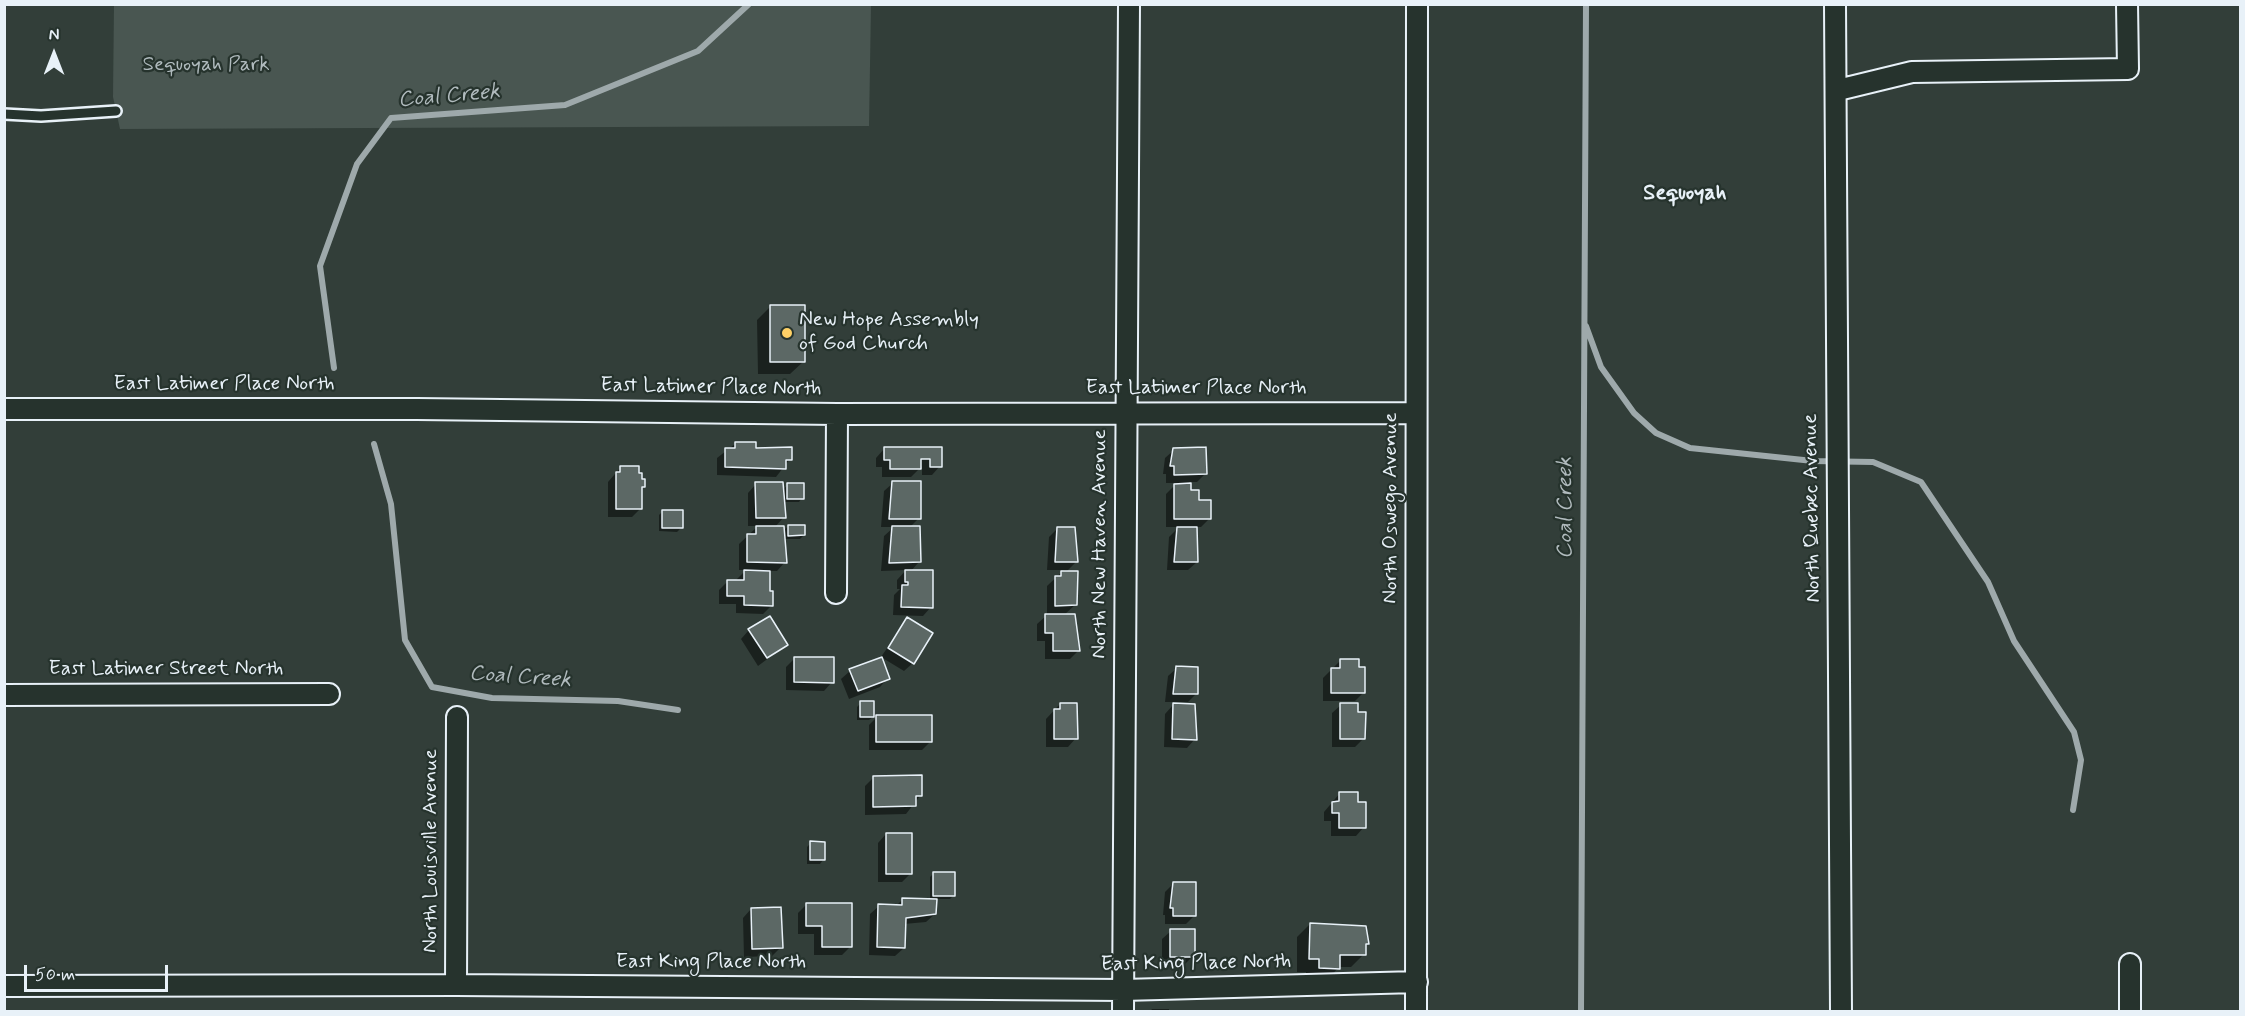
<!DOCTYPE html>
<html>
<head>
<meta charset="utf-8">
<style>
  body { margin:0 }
  #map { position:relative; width:2245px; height:1016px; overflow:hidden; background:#323e39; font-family:Mynerve,sans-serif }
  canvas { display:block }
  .frame { position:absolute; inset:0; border:6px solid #e8f1f8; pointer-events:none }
  .north { position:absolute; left:24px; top:24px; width:60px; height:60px; -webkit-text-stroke:4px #26332d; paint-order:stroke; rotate:0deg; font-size:16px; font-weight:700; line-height:24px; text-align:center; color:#e8f1f8 }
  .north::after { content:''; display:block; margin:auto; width:21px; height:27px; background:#e8f1f8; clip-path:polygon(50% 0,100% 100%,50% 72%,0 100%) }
  .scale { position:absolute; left:24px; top:965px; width:144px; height:27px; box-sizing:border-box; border:3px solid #e8f1f8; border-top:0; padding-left:8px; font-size:18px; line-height:21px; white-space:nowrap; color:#e8f1f8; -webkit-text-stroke:4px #26332d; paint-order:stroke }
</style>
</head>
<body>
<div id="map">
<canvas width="2245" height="1016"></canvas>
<div class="frame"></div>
<div class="north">N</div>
<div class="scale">50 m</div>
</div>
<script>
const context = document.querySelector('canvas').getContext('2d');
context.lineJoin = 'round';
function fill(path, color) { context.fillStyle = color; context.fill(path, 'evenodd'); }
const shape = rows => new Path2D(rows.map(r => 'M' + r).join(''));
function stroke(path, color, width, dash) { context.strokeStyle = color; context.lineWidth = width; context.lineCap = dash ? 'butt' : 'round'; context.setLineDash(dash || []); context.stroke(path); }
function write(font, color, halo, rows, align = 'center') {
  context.font = font + ' Mynerve,sans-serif'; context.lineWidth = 4.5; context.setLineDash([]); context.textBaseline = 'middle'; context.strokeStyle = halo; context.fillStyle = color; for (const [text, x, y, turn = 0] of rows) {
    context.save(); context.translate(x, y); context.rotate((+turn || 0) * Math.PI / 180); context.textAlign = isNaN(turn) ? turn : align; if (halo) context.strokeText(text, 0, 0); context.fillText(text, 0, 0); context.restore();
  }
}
fill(shape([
  [114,5,871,5,869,126,120,129,113,97]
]), '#495651');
fill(shape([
  [770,307,804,361,790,374,758,374,757,320],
  [735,444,754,450,790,459,776,477,717,475,717,458],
  [884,449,940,449,940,466,932,475,922,475,922,466,911,477,882,477,882,467,876,467,876,458],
  [1174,450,1205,474,1197,482,1189,482,1190,492,1210,518,1201,527,1195,527,1197,562,1188,570,1167,570,1169,537,1179,527,1166,527,1166,494,1177,483,1166,483,1166,474,1163,474,1165,458],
  [621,467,638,474,643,486,640,489,641,508,632,517,608,517,608,482],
  [893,483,919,518,910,527,919,562,910,572,931,607,923,616,893,615,894,595,900,589,897,589,897,580,906,570,881,571,884,536,894,527,881,527,884,491],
  [756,484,781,491,788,485,802,498,799,502,784,502,784,517,774,528,782,533,788,526,804,535,800,539,782,539,785,562,777,571,768,571,768,593,772,605,763,614,736,613,736,604,719,604,719,590,728,581,736,580,746,570,739,570,739,544,758,526,748,526,748,493],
  [663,511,681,528,677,532,659,531,659,515],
  [1058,528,1076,562,1066,572,1075,605,1064,615,1078,651,1070,659,1045,659,1045,641,1037,641,1037,624,1047,615,1047,586,1064,570,1047,570,1049,537],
  [907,619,913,663,904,671,881,657],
  [749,630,786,645,758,666,741,639],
  [795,658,832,682,824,691,786,690,786,667],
  [1341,660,1363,693,1355,701,1323,701,1323,678],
  [1177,668,1196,694,1188,702,1165,702,1168,676],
  [850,671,888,678,880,687,849,699,841,679],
  [861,703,873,717,869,720,857,720,857,707],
  [1060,704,1076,738,1068,747,1046,747,1046,719],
  [1173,705,1195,739,1187,748,1164,747,1165,714],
  [1341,705,1356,713,1364,738,1355,747,1332,747,1332,713],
  [877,717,931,741,922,750,869,750,869,725],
  [874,777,920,796,906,814,865,815,865,786],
  [1340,793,1356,804,1364,827,1356,836,1331,836,1331,821,1324,821,1324,812],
  [886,834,911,873,902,882,878,882,878,843],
  [811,843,823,860,820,864,807,864,807,847],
  [934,873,954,895,950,899,935,899,935,914,926,922,904,924,904,948,895,956,869,955,870,914,879,906,896,906,902,900,930,900,930,877],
  [1173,884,1194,916,1186,924,1165,924,1165,915,1163,915,1165,892],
  [806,905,851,946,842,955,814,955,814,934,798,934,798,913],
  [751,909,781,947,772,956,744,957,743,918],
  [1310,924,1367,943,1364,954,1351,967,1339,967,1326,981,1306,981,1306,972,1297,972,1297,937],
  [1171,931,1193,956,1185,964,1162,964,1162,939],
  [1152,1009,1169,1009,1169,1012,1150,1012]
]), '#0007');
stroke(shape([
  [1586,326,1601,367,1634,413,1656,433,1690,448,1813,461,1873,462,1921,482,1988,582,2014,641,2074,732,2081,760,2073,810],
  [334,368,320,266,357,164,391,118,565,105,698,51,749,4],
  [374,444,391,504,405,640,432,687,492,698,618,701,678,710],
  [1581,1012,1586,4]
]), '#9ea9ab', 6);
const building = shape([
  [770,305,805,305,805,362,770,362,770,305],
  [735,442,756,442,756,448,792,447,792,460,786,460,786,469,725,467,725,448,735,448,735,442],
  [884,447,942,447,942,467,930,467,930,459,921,459,921,469,890,469,890,460,884,460,884,447],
  [1206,447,1207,474,1174,475,1174,466,1170,466,1173,448,1206,447],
  [620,466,639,466,639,473,642,473,642,479,645,479,645,487,642,487,642,509,616,509,616,472,620,472,620,466],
  [892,481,921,481,921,519,889,519,892,481],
  [755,482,783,482,786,518,756,518,755,482],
  [787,483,804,483,804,499,787,499,787,483],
  [1191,483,1191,490,1199,490,1199,500,1211,500,1211,519,1174,519,1174,484,1191,483],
  [662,510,683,510,683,528,662,528,662,510],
  [788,525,805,525,805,535,788,536,788,525],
  [756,526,784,526,787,563,747,562,747,534,756,534,756,526],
  [892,526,920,526,921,562,889,563,892,526],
  [1057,527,1075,527,1078,562,1055,562,1057,527],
  [1177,527,1197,527,1198,562,1174,562,1177,527],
  [744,570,770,571,770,591,773,591,773,606,744,605,744,596,727,596,727,580,744,580,744,570],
  [905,570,933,570,933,608,901,607,902,585,908,585,908,582,905,582,905,570],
  [1061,571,1078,571,1077,605,1055,606,1055,576,1061,576,1061,571],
  [1045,614,1075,614,1080,651,1053,651,1053,633,1045,633,1045,614],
  [770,616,788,645,767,658,748,629,770,616],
  [907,617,933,633,914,664,888,648,907,617],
  [794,657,834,657,834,683,794,682,794,657],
  [882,657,890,679,858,691,849,669,882,657],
  [1340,659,1359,659,1359,667,1365,667,1365,693,1331,693,1331,668,1340,668,1340,659],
  [1176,666,1198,667,1198,694,1173,694,1176,666],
  [860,701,874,701,874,717,860,717,860,701],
  [1060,703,1077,703,1078,739,1054,739,1054,709,1060,709,1060,703],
  [1173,703,1195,704,1197,740,1172,739,1173,703],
  [1340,703,1358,703,1358,712,1366,712,1365,739,1340,739,1340,703],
  [876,715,932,715,932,742,876,742,876,715],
  [922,775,922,796,916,796,916,806,873,807,873,776,922,775],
  [1339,792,1358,792,1358,802,1366,802,1366,828,1339,828,1339,813,1332,813,1332,802,1339,801,1339,792],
  [886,833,912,833,912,874,886,874,886,833],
  [810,841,825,842,825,860,810,860,810,841],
  [933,872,955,872,955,896,933,896,933,872],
  [1173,882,1196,882,1196,916,1173,916,1173,908,1170,908,1173,882],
  [902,898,937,899,936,914,906,918,905,948,877,947,878,904,902,905,902,898],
  [806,903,852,903,852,947,822,947,822,926,806,926,806,903],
  [781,907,783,948,752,949,751,908,781,907],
  [1310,923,1366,926,1369,944,1366,944,1366,955,1340,955,1340,969,1319,968,1319,959,1309,959,1310,923],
  [1170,929,1195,929,1195,957,1170,957,1170,929]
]);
fill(building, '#5c6865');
stroke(building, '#e8f1f8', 1.5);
const service = shape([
  [4,114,41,116,116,111]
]);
const minor = shape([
  [1835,4,1841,1012],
  [1838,90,1912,72,2128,69,2127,4],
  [4,409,417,409,837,414,1416,413],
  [836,593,837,414],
  [4,695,329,694],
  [456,985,457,717],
  [4,986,456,985,1123,990,1417,982],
  [1123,1012,1129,4],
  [1416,1012,1417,4],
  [2130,1012,2130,964]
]);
stroke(service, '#e8f1f8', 14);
stroke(minor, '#e8f1f8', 24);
stroke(service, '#26332d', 9);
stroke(minor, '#26332d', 20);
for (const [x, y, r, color] of [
  [787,333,6,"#ffd166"]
]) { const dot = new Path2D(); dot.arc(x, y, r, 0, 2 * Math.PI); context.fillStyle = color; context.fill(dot); stroke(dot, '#26332d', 2); }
write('21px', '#b0bbbe', '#26332d', [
  ["Sequoyah Park",206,66]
]);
write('21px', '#e8f1f8', '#26332d', [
  ["New Hope Assembly",799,321],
  ["of God Church",799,345]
], 'left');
write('21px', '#e8f1f8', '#26332d', [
  ["East Latimer Place North",224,385],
  ["East Latimer Place North",711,388,1],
  ["East Latimer Place North",1196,389],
  ["North Oswego Avenue",1392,508,-90],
  ["North Quebec Avenue",1813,508,-91],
  ["North New Haven Avenue",1101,544,-90],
  ["East Latimer Street North",166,670],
  ["North Louisville Avenue",432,851,-90],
  ["East King Place North",711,963],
  ["East King Place North",1196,964,-1]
]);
write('italic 22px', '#b1bbbe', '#26332d', [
  ["Coal Creek",449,97,-5],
  ["Coal Creek",1566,508,-90],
  ["Coal Creek",520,678,4]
]);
write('bold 22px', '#e8f1f8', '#26332d', [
  ["Sequoyah",1685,194]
]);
</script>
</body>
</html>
